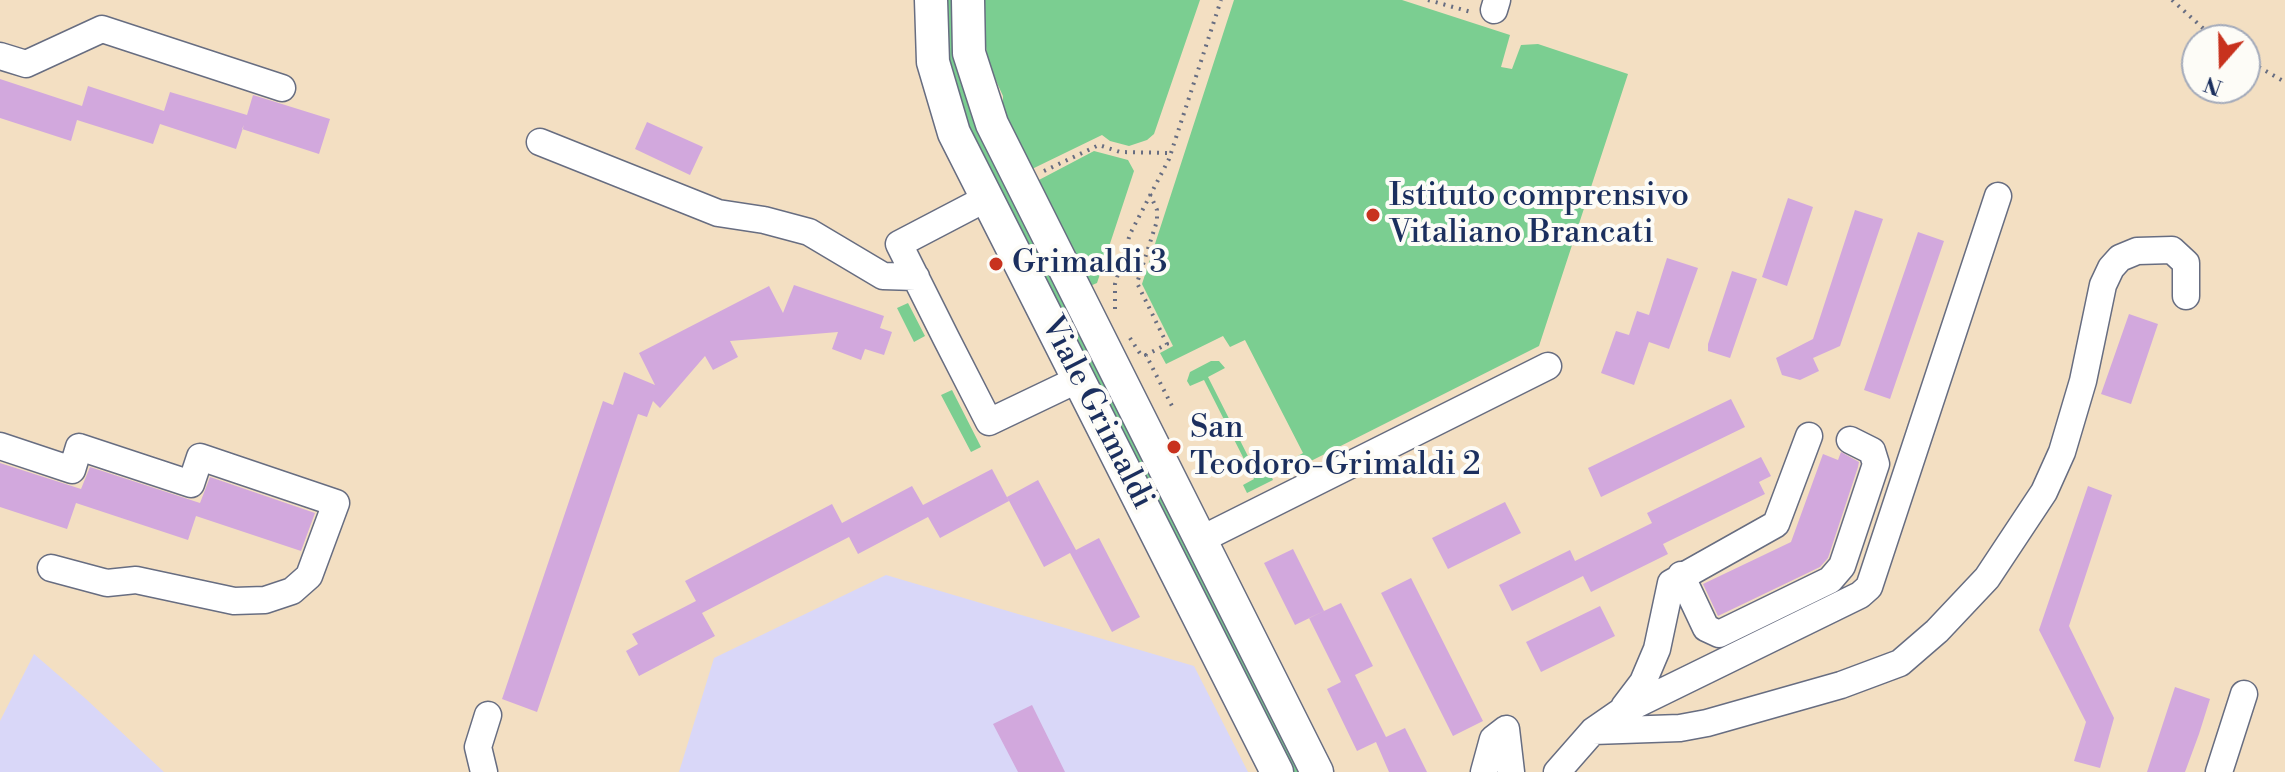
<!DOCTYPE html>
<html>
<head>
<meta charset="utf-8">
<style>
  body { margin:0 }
  #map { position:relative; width:2285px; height:772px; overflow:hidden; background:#f3dfc2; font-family:"Libre Bodoni",serif }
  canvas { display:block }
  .north { position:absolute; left:2181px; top:24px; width:80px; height:80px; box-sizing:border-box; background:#fdfcf7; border:2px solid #a3aaba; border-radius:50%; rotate:200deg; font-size:22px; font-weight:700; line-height:32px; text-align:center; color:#1b2f5e }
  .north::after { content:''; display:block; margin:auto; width:28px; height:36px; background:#c8321e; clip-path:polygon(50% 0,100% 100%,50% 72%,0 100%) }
</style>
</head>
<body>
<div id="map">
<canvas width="2285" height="772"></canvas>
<div class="north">N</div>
</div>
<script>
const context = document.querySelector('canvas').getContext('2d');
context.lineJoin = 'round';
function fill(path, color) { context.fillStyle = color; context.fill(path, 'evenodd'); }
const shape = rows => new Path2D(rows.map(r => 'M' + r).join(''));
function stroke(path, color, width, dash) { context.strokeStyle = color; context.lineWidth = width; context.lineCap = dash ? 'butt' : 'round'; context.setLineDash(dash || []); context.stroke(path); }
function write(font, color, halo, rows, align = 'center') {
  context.font = font + ' "Libre Bodoni",serif'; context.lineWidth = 8; context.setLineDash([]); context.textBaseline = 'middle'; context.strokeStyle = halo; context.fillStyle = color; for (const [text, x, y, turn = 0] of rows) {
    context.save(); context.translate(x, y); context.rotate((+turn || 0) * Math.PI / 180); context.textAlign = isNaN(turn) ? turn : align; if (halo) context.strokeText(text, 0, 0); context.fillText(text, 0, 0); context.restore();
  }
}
fill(shape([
  [886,575,1194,666,1248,772,679,772,714,658],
  [34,654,86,699,164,772,0,772,0,721]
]), '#d9d7f8');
fill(shape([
  [943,0,957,0,956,15,1303,772,1290,772,965,127,950,84],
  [983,0,1200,0,1154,134,1147,140,1129,146,1110,141,1102,135,1032,169,1003,109,1003,96,987,61],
  [1234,0,1402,0,1510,35,1501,67,1512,69,1521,45,1538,44,1628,74,1539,346,1295,469,1291,460,1303,453,1245,340,1230,347,1223,336,1166,364,1160,353,1173,346,1142,284],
  [1094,151,1128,160,1134,171,1097,283,1090,286,1037,181],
  [908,303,925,336,914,342,897,308],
  [1211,361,1219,361,1225,368,1208,377,1258,476,1269,471,1273,480,1247,493,1243,485,1254,479,1204,380,1190,386,1187,381,1190,372],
  [952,390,981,447,971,452,941,395]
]), '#7bce91');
fill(shape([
  [0,79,82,106,88,86,164,111,170,92,247,115,253,95,330,119,319,154,242,129,244,125,236,149,160,124,153,144,77,120,71,141,0,118],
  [647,122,703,147,690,175,635,149],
  [1788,198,1813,207,1787,286,1762,277],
  [1855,210,1883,219,1840,346,1813,358,1819,371,1800,380,1782,375,1776,358,1813,339],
  [1918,232,1944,241,1890,399,1864,390],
  [1667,258,1698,268,1669,349,1649,342,1634,385,1601,373,1616,331,1629,335,1637,311,1649,315],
  [1732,271,1757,279,1730,358,1708,351,1708,344],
  [794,285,884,316,880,328,892,332,884,355,865,349,861,360,832,349,838,332,730,341,738,357,713,370,705,356,660,408,653,401,647,417,638,414,537,712,502,699,603,401,613,405,624,372,655,385,639,353,769,286,783,313],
  [2129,314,2158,324,2131,404,2101,394],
  [1731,399,1745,427,1601,497,1588,468],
  [1841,452,1859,462,1858,467,1828,558,1820,567,1718,616,1703,584,1791,542,1823,454,1838,460],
  [1761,457,1771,476,1759,482,1765,494,1663,544,1668,554,1591,592,1583,576,1512,611,1499,585,1570,550,1575,561,1652,523,1647,513],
  [0,463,81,489,90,467,200,503,210,477,315,513,301,551,196,516,188,540,76,503,67,529,0,507],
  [992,469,1009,501,940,538,928,517,858,554,849,537,702,613,715,636,639,676,626,651,638,644,632,634,696,601,685,581,832,504,842,523,912,486,923,505],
  [1038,480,1076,550,1099,538,1140,617,1112,632,1070,553,1044,567,1007,497],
  [2088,486,2112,495,2069,626,2114,718,2100,768,2074,761,2086,722,2039,630],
  [1505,502,1521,533,1448,569,1432,538],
  [1293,549,1324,611,1295,625,1264,563],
  [1411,578,1483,721,1453,736,1381,593],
  [1341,603,1373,666,1355,675,1386,737,1405,728,1427,772,1389,772,1376,742,1357,751,1327,689,1341,682,1309,618],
  [1600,606,1615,636,1541,672,1526,642],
  [2175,687,2210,699,2199,734,2185,772,2147,772],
  [1032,705,1065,772,1018,772,993,724]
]), '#d2a8dd');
const minor = shape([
  [1494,10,1497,0],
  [0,56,26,64,102,29,282,88],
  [540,142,718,213,764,220,809,232,883,276,916,277],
  [987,198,899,244,946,338,989,422,1079,379],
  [0,446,72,470,79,447,191,484,200,457,336,503,309,576,292,591,265,600,234,601,136,580,107,583,51,568],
  [1200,540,1548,366],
  [1681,575,1706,628,1719,634,1830,580,1842,566,1876,464,1872,451,1850,440],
  [1624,707,1643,682,1657,649,1671,583,1776,524,1809,436],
  [1593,731,1680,728,1707,723,1841,685,1900,663,1937,631,1987,578,2044,492,2062,452,2083,381,2103,285,2111,268,2120,258,2137,251,2172,250,2186,263,2186,296],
  [484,772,478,747,488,715],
  [1484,772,1493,739,1506,729,1511,772],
  [1557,772,1593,731,1619,713,1860,595,1869,587,1998,196],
  [2219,772,2244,694]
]);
const major = shape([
  [931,0,933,62,954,133,1277,772],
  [968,0,969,53,992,124,1317,772]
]);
stroke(minor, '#676d81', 29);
stroke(major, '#676d81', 35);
stroke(shape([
  [1428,0,1471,12],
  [2172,0,2216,40],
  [2245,59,2285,82],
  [1044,171,1099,145,1120,152,1170,153],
  [1150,194,1157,210,1157,221,1137,283,1167,344,1146,355,1173,408],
  [1115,309,1115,284,1130,234,1169,159,1221,0],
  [1130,338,1141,355,1146,355]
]), '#676d81', 4, [2, 6]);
stroke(minor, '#fff', 26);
stroke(major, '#fff', 32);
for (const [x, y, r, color] of [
  [1373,215,8,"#c8321e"],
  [996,264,8,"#c8321e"],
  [1174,447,8,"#c8321e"]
]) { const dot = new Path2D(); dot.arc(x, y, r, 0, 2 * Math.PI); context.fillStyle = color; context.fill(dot); stroke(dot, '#fdfcf7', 3); }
write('32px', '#1b2f5e', '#fdfcf7', [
  ["Istituto comprensivo",1389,197],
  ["Vitaliano Brancati",1389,234],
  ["Grimaldi 3",1012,264],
  ["San",1190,429],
  ["Teodoro-Grimaldi 2",1190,466]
], 'left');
write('32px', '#1b2f5e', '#fdfcf7', [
  ["Viale Grimaldi",1096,413,63]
]);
</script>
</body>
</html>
